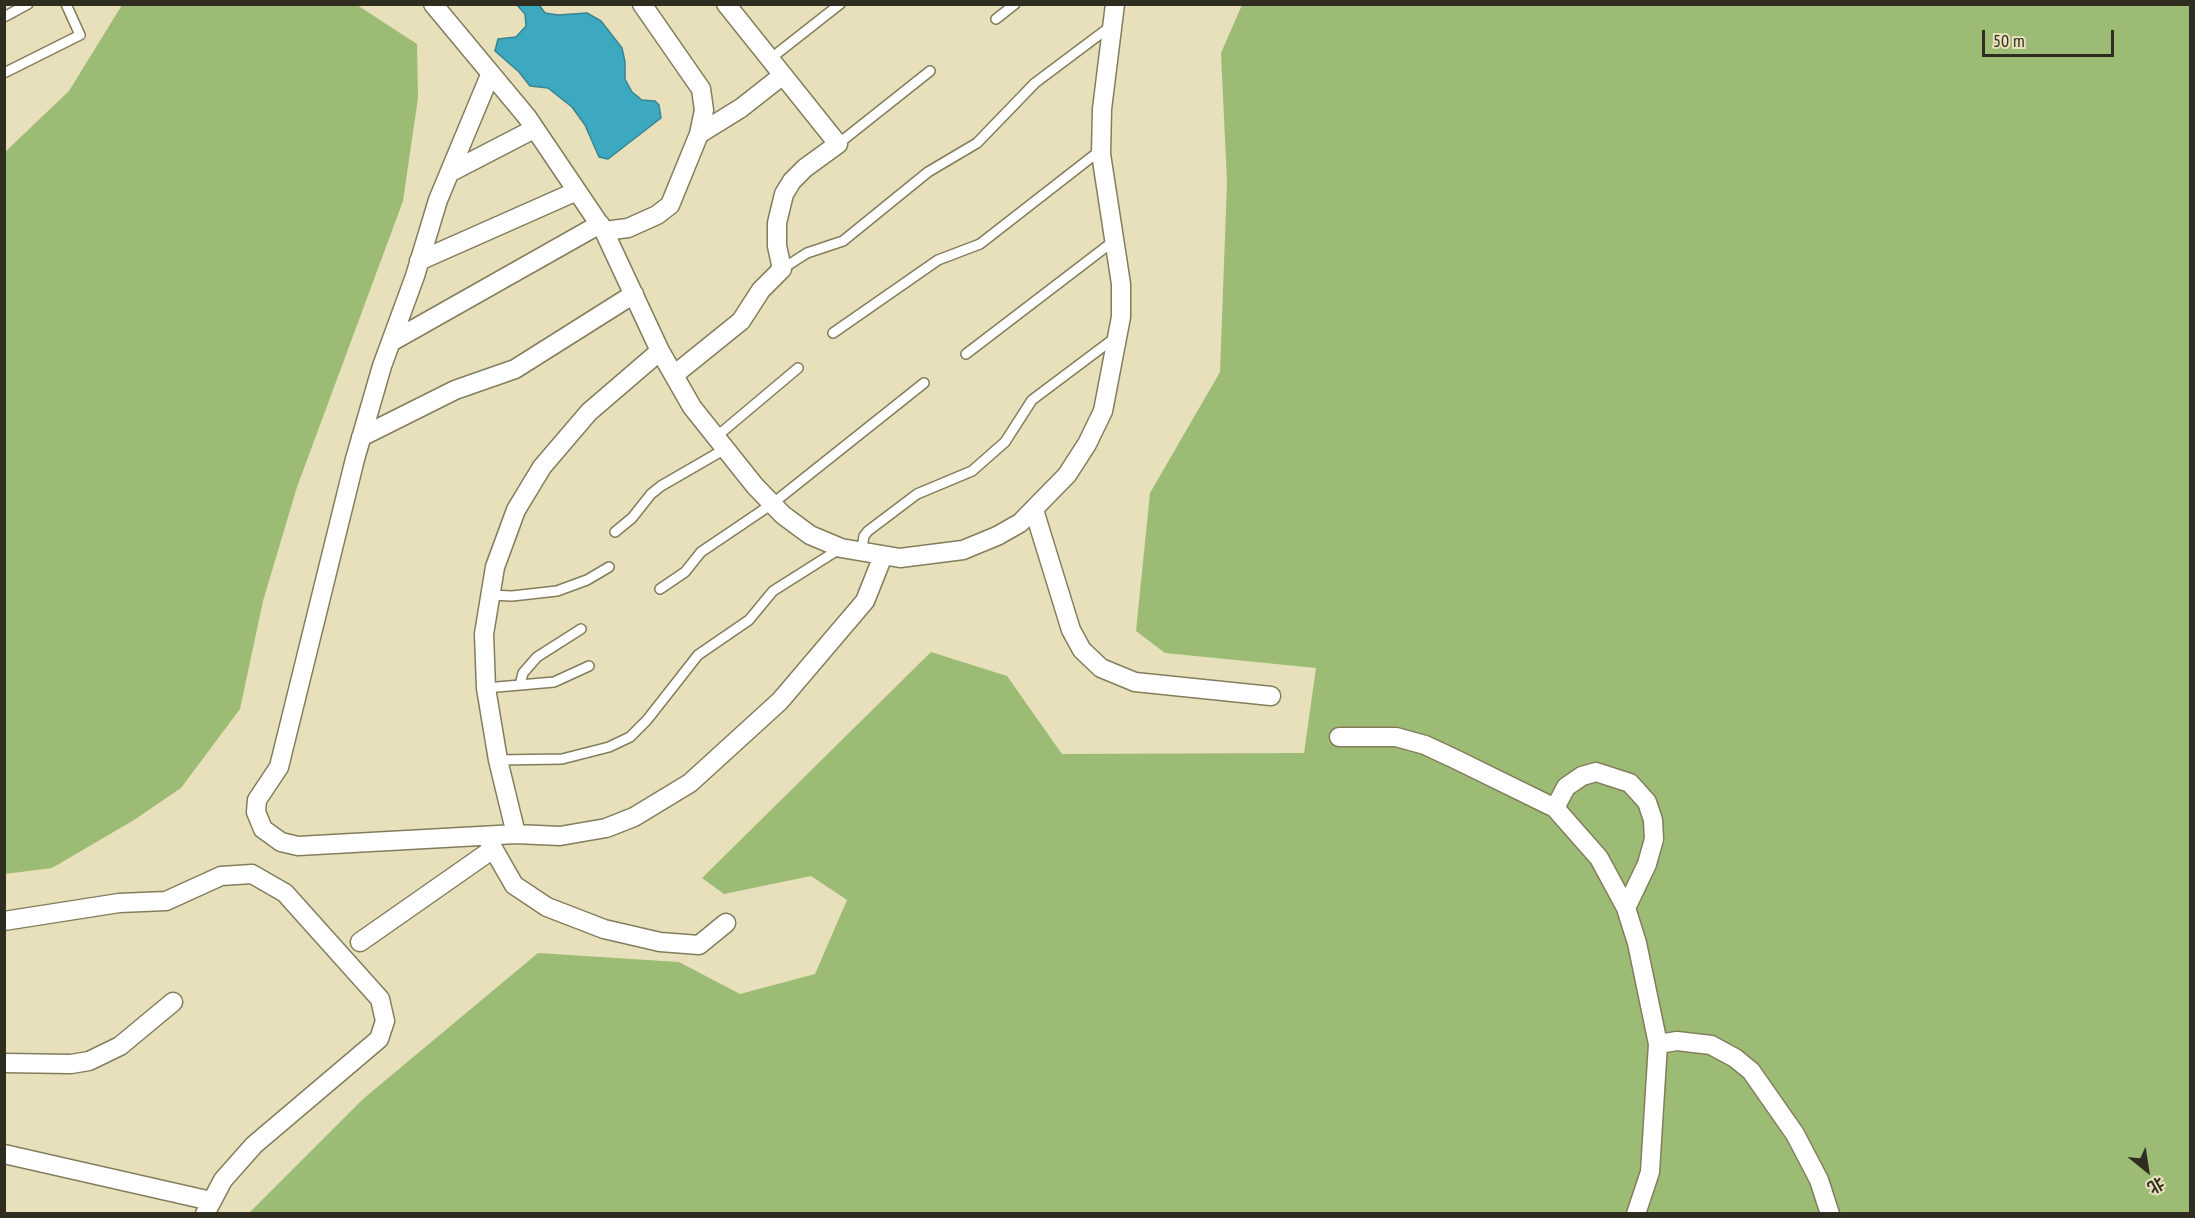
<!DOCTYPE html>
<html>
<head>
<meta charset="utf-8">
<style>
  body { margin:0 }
  #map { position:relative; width:2195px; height:1218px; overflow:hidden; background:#e7e0bb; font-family:"PT Sans Narrow","Noto Sans SC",sans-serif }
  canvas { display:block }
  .frame { position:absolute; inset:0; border:6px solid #2f2d1f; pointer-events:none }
  .north { position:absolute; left:2117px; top:1140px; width:60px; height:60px; -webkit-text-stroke:4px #e7e0bb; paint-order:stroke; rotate:150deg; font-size:16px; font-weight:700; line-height:24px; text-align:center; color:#2f2d1f }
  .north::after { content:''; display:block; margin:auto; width:21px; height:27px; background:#2f2d1f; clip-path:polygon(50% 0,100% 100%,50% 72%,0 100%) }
  .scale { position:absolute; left:1982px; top:30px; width:132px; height:27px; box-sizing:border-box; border:3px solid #2f2d1f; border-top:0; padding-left:8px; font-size:18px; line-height:21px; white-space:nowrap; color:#2f2d1f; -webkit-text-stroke:4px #e7e0bb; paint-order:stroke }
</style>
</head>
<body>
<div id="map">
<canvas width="2195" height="1218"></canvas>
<div class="frame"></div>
<div class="north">北</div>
<div class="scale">50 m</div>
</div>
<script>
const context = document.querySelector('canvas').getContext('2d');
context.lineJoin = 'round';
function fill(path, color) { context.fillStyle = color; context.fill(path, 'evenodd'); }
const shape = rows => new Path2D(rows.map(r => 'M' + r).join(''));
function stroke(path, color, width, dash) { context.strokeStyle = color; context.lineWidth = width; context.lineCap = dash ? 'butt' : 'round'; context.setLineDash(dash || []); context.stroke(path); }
fill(shape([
  [122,5,357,5,417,44,418,98,403,201,297,487,263,601,240,709,181,788,134,820,52,868,5,874,5,152,69,91],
  [1242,5,2190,5,2190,1213,248,1214,363,1099,538,953,679,962,740,994,815,974,847,900,811,876,724,894,702,878,931,652,1007,676,1062,754,1304,753,1316,668,1165,653,1136,631,1150,493,1220,372,1227,182,1221,53]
]), '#9cbc75');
const water = shape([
  [517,5,539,5,545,13,558,15,587,13,601,21,622,48,625,62,625,79,632,92,642,100,655,101,659,105,661,118,608,159,599,157,585,125,572,107,548,88,530,86,519,72,495,51,498,39,516,37,526,26,525,14,517,5]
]);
fill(water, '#3da9c0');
stroke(water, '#398490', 1.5);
const lane = shape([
  [4,17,28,4],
  [996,19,1015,4],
  [770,59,840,4],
  [4,73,80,35,66,4],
  [838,144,930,71],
  [782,269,807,253,843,241,928,172,977,143,1035,83,1111,26],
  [833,333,938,260,980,244,1102,149],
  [966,354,1115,240],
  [716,437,798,368],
  [615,532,632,518,651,494,661,486,725,449],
  [861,553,864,536,868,531,917,494,972,471,1005,442,1032,400,1116,337],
  [660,589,685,572,701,552,772,504,924,383],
  [489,595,512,596,557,591,587,580,609,567],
  [520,685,523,673,537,657,581,629],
  [486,688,554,682,589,666],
  [498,760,562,759,609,747,630,737,647,720,698,655,749,620,773,591,841,548]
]);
const street = shape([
  [433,4,527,117,604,231,660,351,692,407,755,486,783,515,810,535,841,548,900,558,963,550,997,536,1020,523,1067,475,1087,444,1103,411,1121,317,1121,284,1101,154,1102,109,1115,4],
  [490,75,438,200,415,276,382,366,355,459,279,767,257,800,256,812,263,829,281,842,298,846,516,834,560,836,606,828,634,817,690,783,780,701,865,601,883,556],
  [699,134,741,108,783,75],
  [451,172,534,129],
  [604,231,628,228,657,215,670,205,699,134,704,110,701,89,642,4],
  [419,261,577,191],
  [391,342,600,224],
  [674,375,741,321,761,290,782,269,777,246,777,223,784,194,792,181,805,168,838,144,726,4],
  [361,437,455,390,515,369,634,294],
  [1034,510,1071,630,1082,650,1101,668,1135,682,1271,696],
  [1339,737,1396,737,1425,745,1455,759,1555,808,1599,858,1626,908,1637,943,1658,1044,1650,1172,1636,1214],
  [1555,808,1566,787,1582,776,1596,772,1630,783,1647,802,1653,820,1654,839,1647,864,1626,908],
  [516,834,498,760,486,688,484,634,495,567,516,510,542,467,589,412,660,351],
  [486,836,514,885,547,907,604,929,660,942,699,945,726,923],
  [4,921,119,903,166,901,221,876,252,874,285,893,380,999,385,1021,379,1039,254,1145,223,1180,205,1214],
  [360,942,493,849],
  [1658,1044,1677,1041,1711,1045,1735,1058,1751,1071,1795,1134,1819,1180,1830,1214],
  [4,1063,71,1064,89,1061,120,1046,173,1002],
  [4,1154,211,1201]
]);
stroke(lane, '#837d5c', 12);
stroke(street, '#837d5c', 21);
stroke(lane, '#fff', 9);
stroke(street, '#fff', 18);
</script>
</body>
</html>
